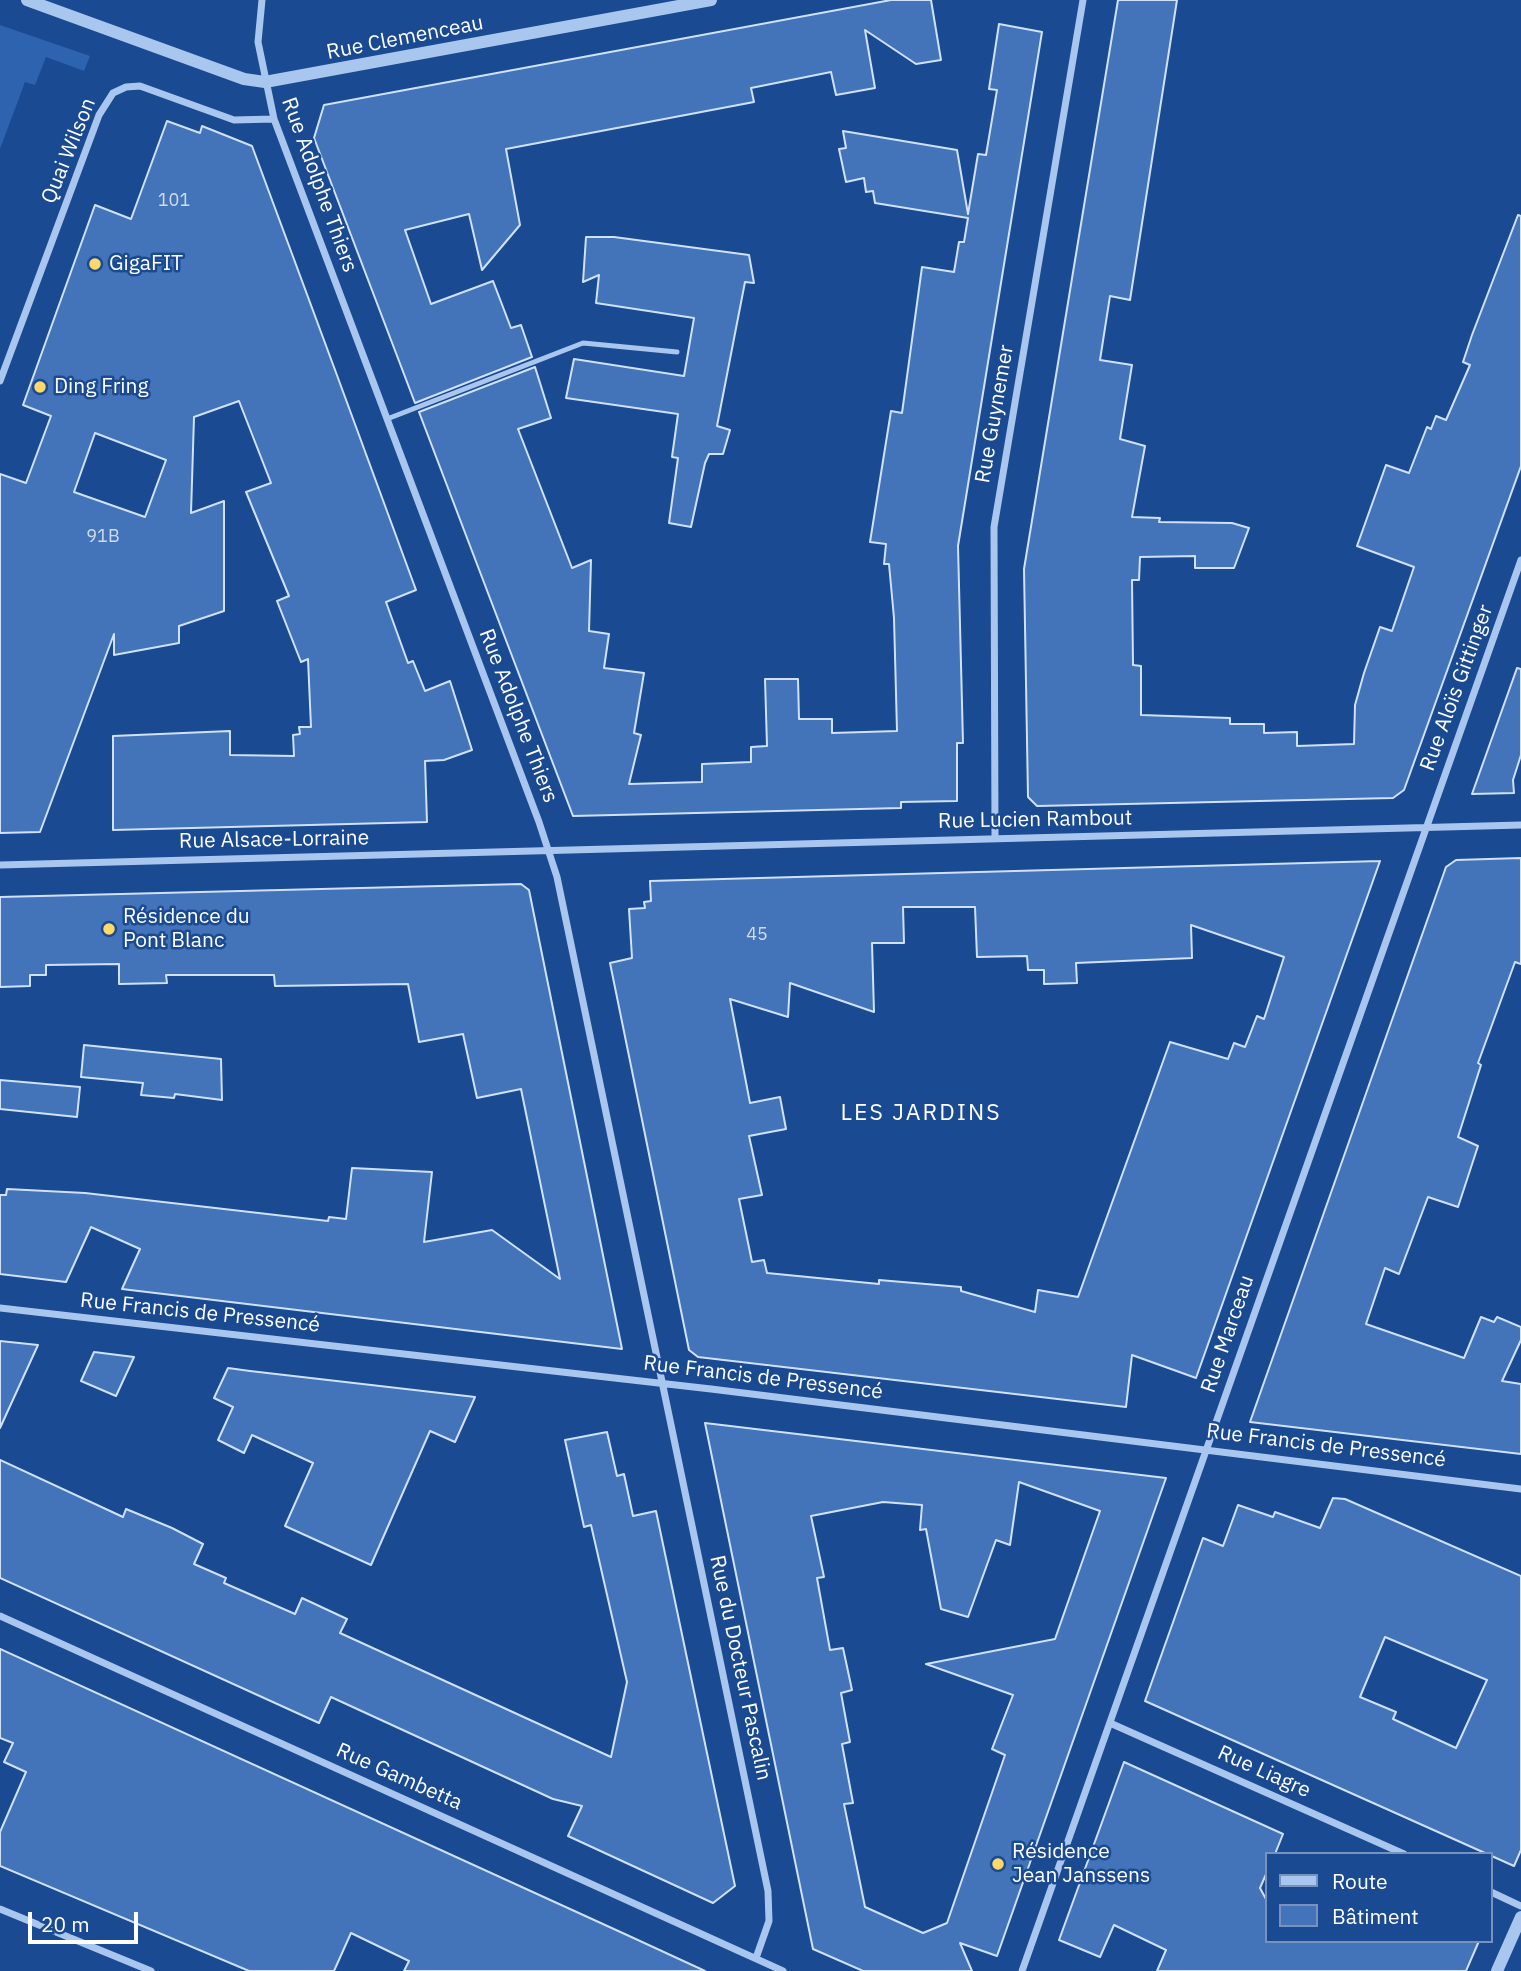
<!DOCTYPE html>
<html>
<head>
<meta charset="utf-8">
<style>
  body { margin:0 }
  #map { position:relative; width:1521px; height:1971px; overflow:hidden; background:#1a4a91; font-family:"IBM Plex Sans",sans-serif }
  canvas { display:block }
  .legend { position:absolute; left:1265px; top:1852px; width:228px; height:91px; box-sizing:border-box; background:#1a4a91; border:2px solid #7692bd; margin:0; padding:9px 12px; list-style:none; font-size:21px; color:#fff }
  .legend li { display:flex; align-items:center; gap:14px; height:35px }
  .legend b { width:35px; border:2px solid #7692bd }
  .scale { position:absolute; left:28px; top:1912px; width:110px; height:32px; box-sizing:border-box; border:4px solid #fff; border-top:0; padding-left:9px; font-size:21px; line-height:24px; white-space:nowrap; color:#fff; -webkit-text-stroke:5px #1a4a91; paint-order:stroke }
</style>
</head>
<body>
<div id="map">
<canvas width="1521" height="1971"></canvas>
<ul class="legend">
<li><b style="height:9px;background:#a9c6ef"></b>Route</li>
<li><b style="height:19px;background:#4373b9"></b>Bâtiment</li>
</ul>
<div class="scale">20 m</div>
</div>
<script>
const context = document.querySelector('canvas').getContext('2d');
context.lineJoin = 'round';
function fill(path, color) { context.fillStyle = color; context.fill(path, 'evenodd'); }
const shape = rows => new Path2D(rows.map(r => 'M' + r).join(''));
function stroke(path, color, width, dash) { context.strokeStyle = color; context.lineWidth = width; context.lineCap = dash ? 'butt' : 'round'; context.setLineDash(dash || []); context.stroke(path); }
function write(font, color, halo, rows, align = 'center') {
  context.font = font + ' "IBM Plex Sans",sans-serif'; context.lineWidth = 5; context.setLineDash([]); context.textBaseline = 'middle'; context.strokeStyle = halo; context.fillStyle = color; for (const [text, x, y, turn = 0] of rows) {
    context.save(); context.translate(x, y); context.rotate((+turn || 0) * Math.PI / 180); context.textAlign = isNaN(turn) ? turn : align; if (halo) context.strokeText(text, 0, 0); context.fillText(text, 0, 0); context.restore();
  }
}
fill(shape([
  [0,25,90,56,84,71,46,57,35,85,25,82,0,149]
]), '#2d63af');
const building = shape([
  [891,0,931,0,941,60,916,64,865,30,875,88,836,95,831,72,751,88,754,102,506,149,520,225,482,270,469,214,405,230,431,304,493,281,511,328,521,325,532,357,415,403,314,138,324,105,891,0],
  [1118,0,1177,0,1130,300,1110,296,1100,360,1132,365,1120,439,1145,446,1132,517,1160,518,1159,522,1232,523,1249,528,1234,568,1195,568,1195,556,1140,557,1139,580,1132,580,1133,665,1141,666,1141,715,1230,718,1230,724,1264,724,1264,733,1297,732,1297,746,1354,744,1355,705,1364,673,1380,627,1392,631,1414,567,1357,546,1386,465,1409,473,1427,427,1431,429,1436,416,1446,420,1470,365,1463,362,1472,335,1518,215,1521,216,1521,466,1404,790,1393,798,1037,806,1028,797,1024,569,1118,0],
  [999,24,1042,32,958,546,963,743,957,743,957,801,901,802,901,808,573,816,419,412,535,367,551,418,518,429,572,568,591,560,589,631,609,634,604,668,644,673,634,733,641,735,629,784,702,782,702,764,751,762,751,747,767,746,765,679,798,679,799,719,832,719,832,733,897,731,894,618,889,564,884,564,886,544,870,542,891,411,902,413,922,267,954,272,959,242,964,242,968,218,875,203,873,191,866,192,864,178,846,182,839,149,846,148,843,131,957,150,968,214,978,154,986,155,997,90,989,89,999,24],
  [167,121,200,133,202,126,252,146,338,378,416,590,386,602,408,663,413,661,425,691,450,681,472,750,444,760,425,761,427,822,113,830,113,736,230,731,230,755,294,756,293,735,300,734,299,727,311,727,308,659,301,662,277,601,289,596,246,492,271,483,239,401,194,417,191,513,224,501,224,611,179,626,179,643,114,655,114,634,40,832,0,833,0,474,26,483,51,416,23,405,95,205,131,219,167,121],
  [95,433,166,460,145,517,74,492,95,433],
  [586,237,614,237,749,255,754,283,745,282,717,426,730,430,723,454,709,454,705,463,691,527,669,523,678,458,672,457,678,414,566,398,574,359,684,376,694,318,596,303,599,275,583,282,586,237],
  [1517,668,1521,669,1521,755,1513,780,1514,793,1472,794,1517,668],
  [1521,858,1521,964,1515,962,1478,1063,1481,1065,1458,1137,1478,1146,1458,1207,1428,1197,1399,1274,1385,1268,1366,1324,1464,1358,1481,1317,1494,1322,1497,1317,1521,1327,1521,1340,1502,1381,1521,1384,1521,1454,1250,1422,1446,867,1456,860,1521,858],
  [1380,861,1196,1378,1132,1355,1126,1407,698,1357,689,1350,610,963,632,958,629,909,645,908,644,902,651,901,650,881,1380,861],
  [903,907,975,907,977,957,1027,956,1028,970,1044,970,1044,984,1077,983,1076,963,1192,958,1191,925,1284,957,1264,1019,1257,1016,1245,1047,1234,1043,1228,1059,1170,1042,1078,1297,1038,1290,1035,1312,961,1291,961,1287,879,1280,879,1284,767,1273,764,1260,752,1262,739,1199,762,1195,749,1136,786,1129,780,1097,750,1103,730,999,788,1017,790,983,874,1012,872,943,904,943,903,907],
  [521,884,529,890,622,1349,122,1289,140,1249,91,1227,66,1282,0,1274,0,1195,6,1195,7,1189,85,1193,328,1221,329,1217,346,1219,352,1168,432,1172,424,1242,492,1230,560,1279,521,1089,477,1098,463,1034,419,1042,408,984,275,986,274,975,166,975,167,983,119,984,119,964,46,965,46,975,30,975,30,986,0,987,0,897,521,884],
  [84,1045,221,1059,222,1100,175,1094,174,1098,141,1095,143,1083,81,1077,84,1045],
  [0,1080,80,1087,77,1117,0,1109,0,1080],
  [0,1341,38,1345,0,1428,0,1341],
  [94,1352,134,1357,116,1396,81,1381,94,1352],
  [228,1368,250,1371,475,1397,455,1442,430,1431,371,1565,285,1526,313,1463,252,1435,244,1453,218,1440,233,1407,214,1398,228,1368],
  [705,1423,1166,1478,997,1956,960,1943,972,1971,863,1971,813,1949,705,1423],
  [1019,1482,1100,1511,1055,1639,926,1664,1013,1695,992,1749,1005,1755,947,1923,923,1933,865,1907,844,1804,853,1803,842,1744,850,1742,841,1693,852,1690,843,1648,830,1650,817,1578,824,1577,811,1516,883,1502,922,1505,920,1530,926,1529,941,1609,968,1617,996,1540,1010,1545,1019,1482],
  [607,1432,617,1476,624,1474,633,1516,656,1511,735,1886,713,1903,568,1836,582,1806,553,1799,331,1697,319,1723,0,1578,0,1460,123,1517,126,1509,172,1528,203,1544,194,1564,226,1578,224,1583,295,1614,302,1598,347,1619,340,1633,611,1757,627,1682,591,1525,584,1527,565,1440,607,1432],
  [1333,1498,1345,1499,1521,1576,1521,1850,1514,1866,1145,1701,1203,1538,1223,1546,1238,1505,1273,1517,1275,1512,1320,1528,1333,1498],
  [1385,1637,1487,1680,1456,1748,1393,1719,1396,1712,1360,1697,1385,1637],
  [0,1649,627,1935,705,1971,404,1971,409,1961,351,1933,334,1971,249,1971,0,1866,0,1832,26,1772,4,1762,13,1743,0,1738,0,1649],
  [1124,1762,1283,1834,1275,1854,1267,1854,1267,1872,1260,1888,1267,1901,1267,1941,1479,1941,1466,1971,1157,1971,1166,1950,1114,1925,1100,1957,1059,1940,1124,1762]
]);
fill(building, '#4373b9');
stroke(building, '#cfe1fb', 2);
stroke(shape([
  [387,419,583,343,677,352]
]), '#a9c6ef', 5);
stroke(shape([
  [262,0,258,42,274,119,539,822,557,877,768,1891,769,1921,756,1958],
  [0,381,99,115,113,93,126,87,140,86,234,120,274,119],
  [995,838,994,527,1083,0],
  [0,865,1521,825],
  [0,1308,711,1389,1521,1489],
  [0,1616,783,1971],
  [1110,1723,1404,1854],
  [1491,1892,1521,1906],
  [0,1909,151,1971],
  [1022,1971,1521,560]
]), '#a9c6ef', 7);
stroke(shape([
  [27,0,244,79,265,82,711,0],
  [1497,1971,1521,1917]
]), '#a9c6ef', 12);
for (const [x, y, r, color] of [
  [95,264,7,"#ffd867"],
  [40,387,7,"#ffd867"],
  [109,929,7,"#ffd867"],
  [998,1864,7,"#ffd867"]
]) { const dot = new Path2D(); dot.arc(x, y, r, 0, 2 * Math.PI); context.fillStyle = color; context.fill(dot); stroke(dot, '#1a4a91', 2.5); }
write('18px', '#d0dcee', null, [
  ["101",174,201],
  ["91B",103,537],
  ["45",757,935]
]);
write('21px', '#fff', '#1a4a91', [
  ["Rue Clemenceau",405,38,-11],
  ["Quai Wilson",69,151,-68],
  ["Rue Adolphe Thiers",319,185,70],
  ["Rue Guynemer",995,414,-80],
  ["Rue Aloïs Gittinger",1457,688,-70],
  ["Rue Adolphe Thiers",518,716,69],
  ["Rue Lucien Rambout",1035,820,-1],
  ["Rue Alsace-Lorraine",274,840,-1],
  ["Rue Francis de Pressencé",200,1313,6],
  ["Rue Marceau",1228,1334,-71],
  ["Rue Francis de Pressencé",763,1378,7],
  ["Rue Francis de Pressencé",1326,1446,7],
  ["Rue du Docteur Pascalin",740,1668,78],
  ["Rue Liagre",1264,1772,24],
  ["Rue Gambetta",399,1777,24]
]);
write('21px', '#fff', '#1a4a91', [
  ["GigaFIT",109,264],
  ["Ding Fring",54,387],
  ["Résidence du",123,917],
  ["Pont Blanc",123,941],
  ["Résidence",1012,1852],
  ["Jean Janssens",1012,1876]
], 'left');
context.letterSpacing = '2px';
write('23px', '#fff', '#1a4a91', [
  ["LES JARDINS",921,1113]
]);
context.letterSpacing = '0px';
</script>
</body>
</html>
